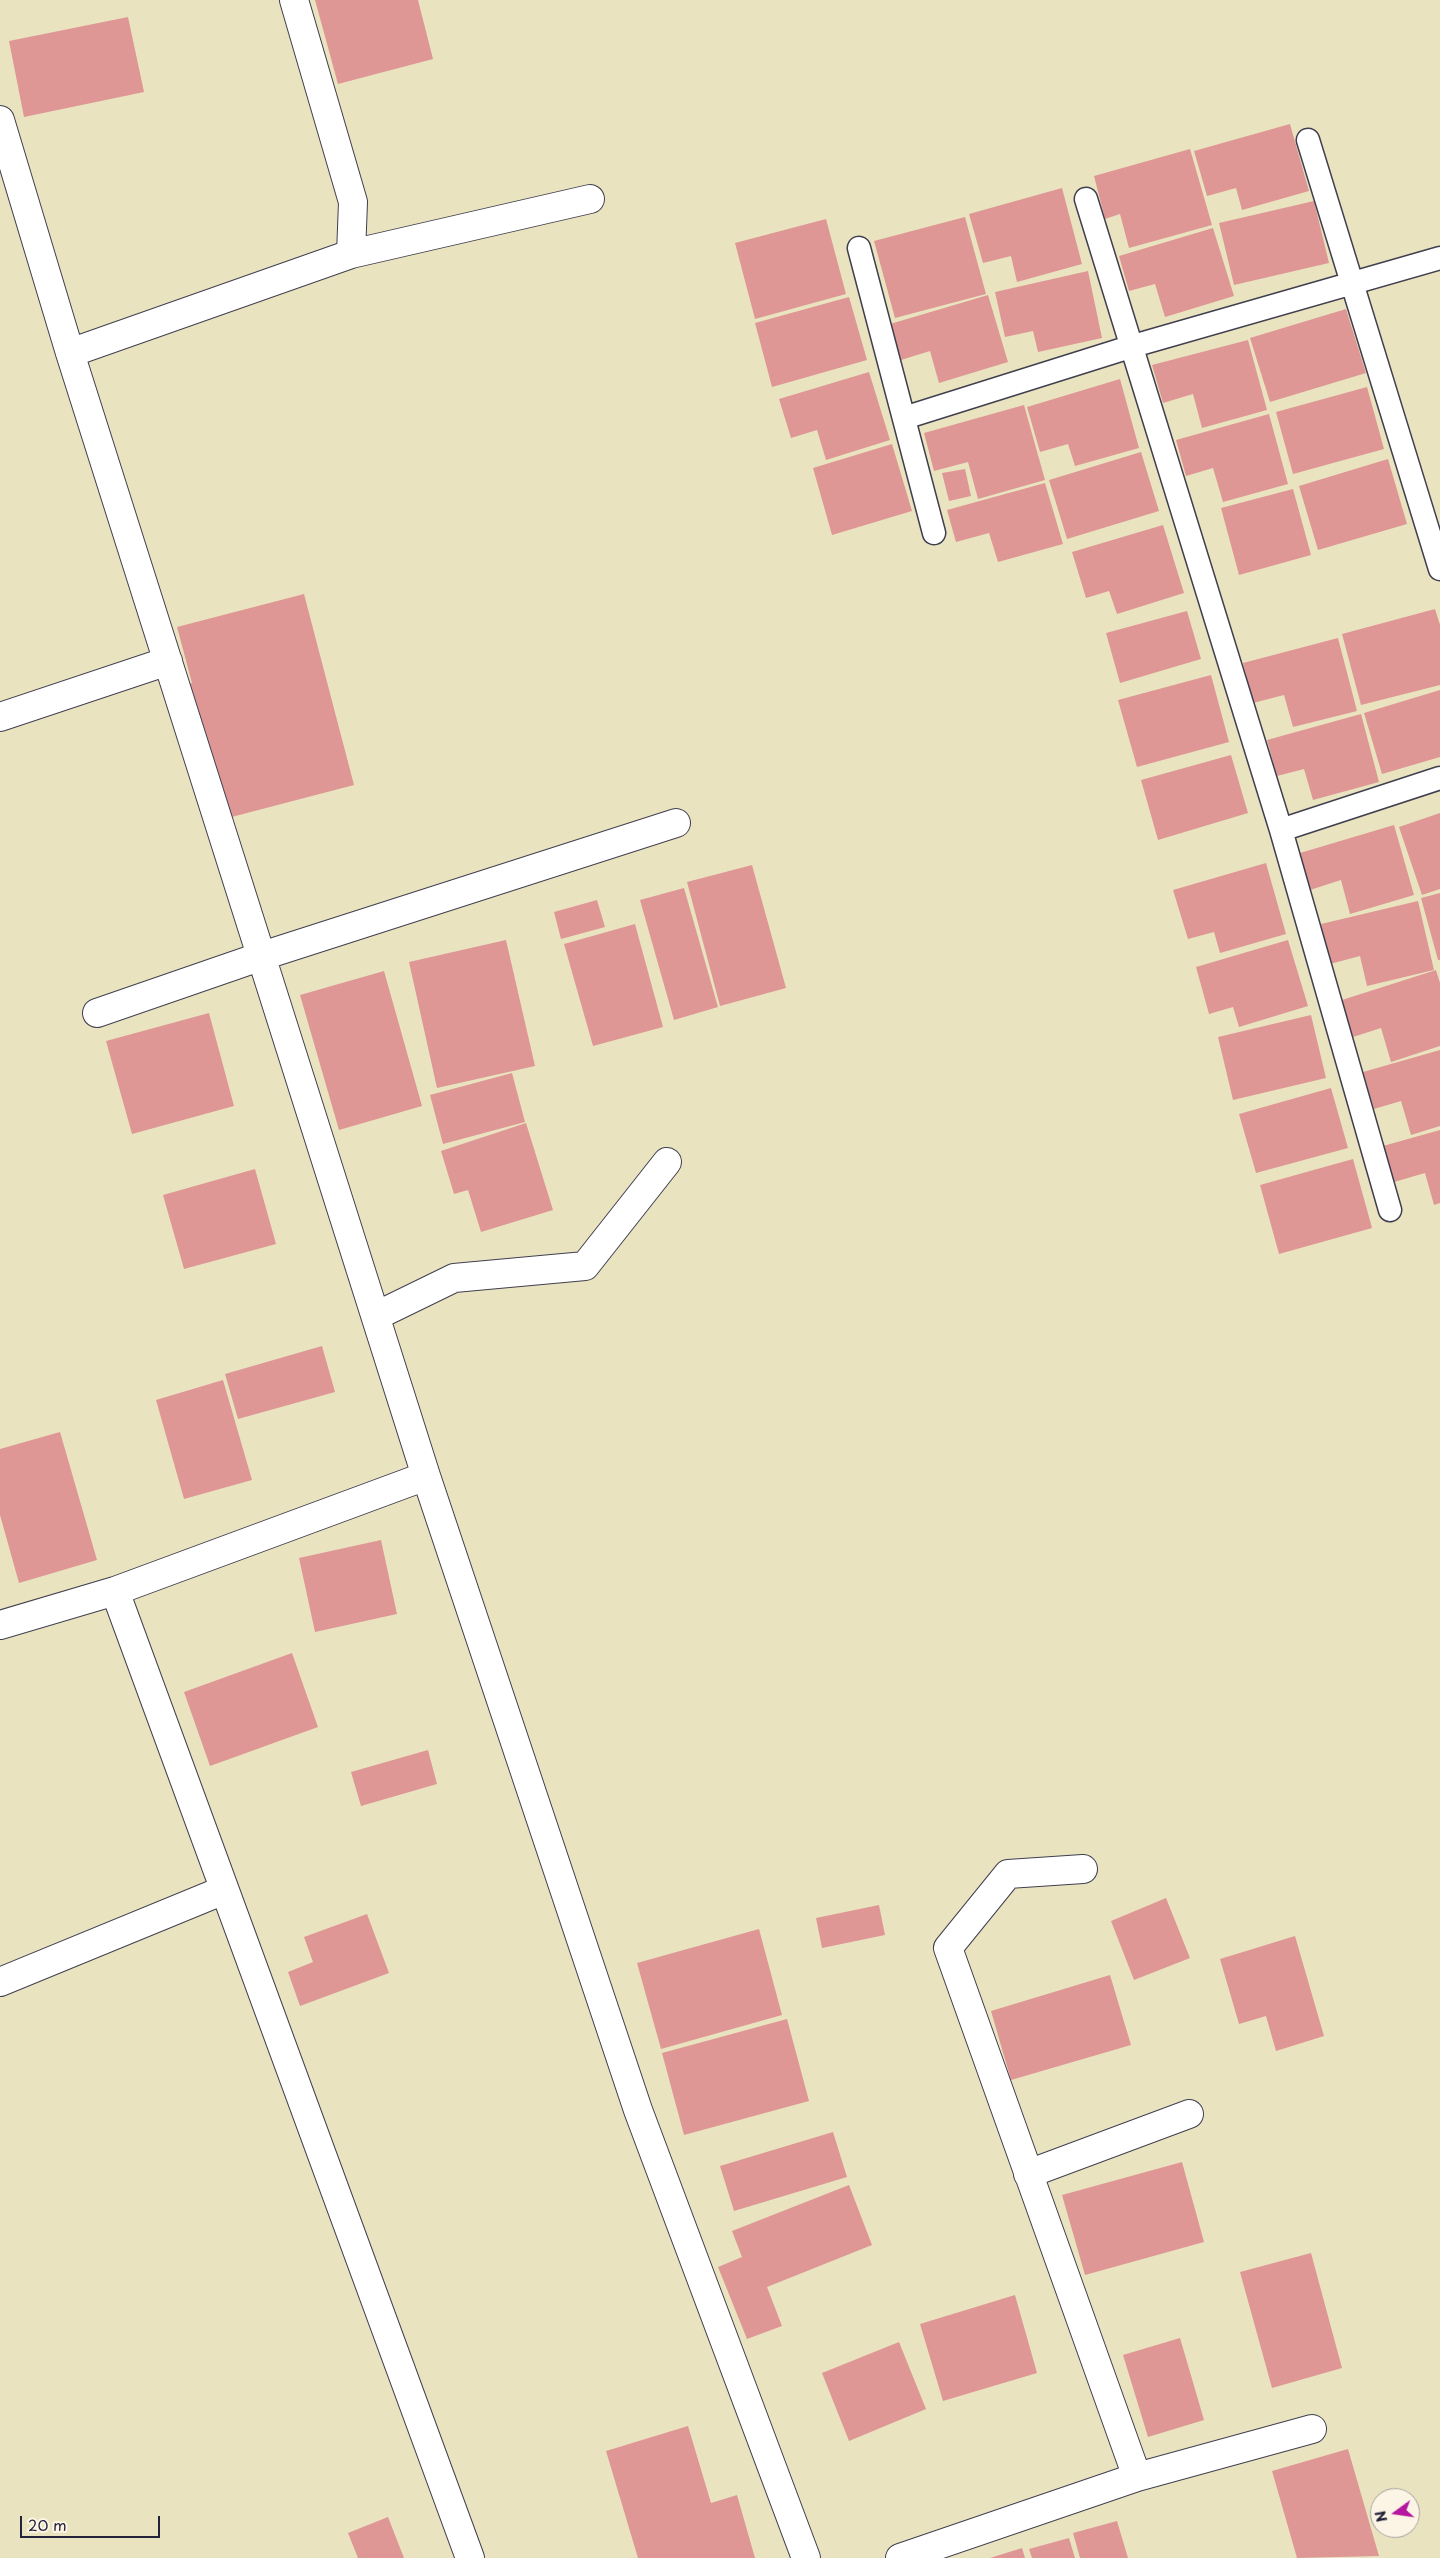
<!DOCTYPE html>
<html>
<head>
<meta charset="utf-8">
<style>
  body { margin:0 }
  #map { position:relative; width:1440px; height:2558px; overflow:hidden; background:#eae3c0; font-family:"Playpen Sans",sans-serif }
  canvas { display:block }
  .north { position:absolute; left:1370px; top:2488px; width:50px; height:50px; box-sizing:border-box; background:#fcf5e5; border:1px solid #a5a1a1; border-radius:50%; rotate:256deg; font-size:14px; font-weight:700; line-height:20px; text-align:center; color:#22223b }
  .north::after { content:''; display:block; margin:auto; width:18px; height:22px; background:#b5179e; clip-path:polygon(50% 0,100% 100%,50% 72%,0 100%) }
  .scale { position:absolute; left:20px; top:2516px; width:140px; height:22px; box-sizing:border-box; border:2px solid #22223b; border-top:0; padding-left:6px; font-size:15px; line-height:18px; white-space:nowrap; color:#22223b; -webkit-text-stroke:4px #fcf5e5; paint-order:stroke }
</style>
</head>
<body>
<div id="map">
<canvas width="1440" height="2558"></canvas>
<div class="north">N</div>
<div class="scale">20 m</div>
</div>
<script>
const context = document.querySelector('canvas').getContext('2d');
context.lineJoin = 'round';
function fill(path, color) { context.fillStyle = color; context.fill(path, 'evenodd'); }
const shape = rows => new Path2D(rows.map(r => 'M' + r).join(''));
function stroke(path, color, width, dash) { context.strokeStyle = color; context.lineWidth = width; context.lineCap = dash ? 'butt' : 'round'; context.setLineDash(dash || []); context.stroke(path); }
fill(shape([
  [315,0,418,0,433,59,338,84],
  [128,17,144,92,24,117,9,41],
  [1290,124,1309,191,1242,210,1236,188,1207,196,1194,151],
  [1190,149,1212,225,1129,248,1120,214,1105,219,1094,176],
  [1062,188,1082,264,1017,282,1011,256,983,263,969,214],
  [1314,201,1329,263,1234,285,1219,223],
  [965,217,986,294,895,318,874,241],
  [826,219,846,294,755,319,735,243],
  [1213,228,1234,296,1165,317,1155,284,1129,291,1119,256],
  [1088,271,1102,338,1038,352,1033,331,1005,337,995,292],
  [988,295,1008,362,939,383,930,351,901,360,890,324],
  [849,297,867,360,772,387,755,323],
  [1346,309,1366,373,1270,402,1250,338],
  [1248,340,1267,410,1202,428,1193,394,1163,403,1152,365],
  [869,372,890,440,826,460,817,430,791,438,779,399],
  [1120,379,1139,448,1075,466,1068,444,1040,452,1027,407],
  [1367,387,1384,449,1293,474,1276,412],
  [1024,405,1045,480,978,499,968,462,934,471,924,433],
  [1269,414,1288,484,1223,502,1213,468,1186,476,1176,440],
  [892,444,912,511,832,535,813,468],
  [1141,452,1159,511,1067,539,1049,480],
  [1388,459,1407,524,1318,550,1299,486],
  [965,469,971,496,949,501,942,473],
  [1045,483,1063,544,998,562,989,533,956,542,947,510],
  [1293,489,1311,555,1239,575,1221,508],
  [1163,525,1184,593,1117,614,1109,591,1086,598,1072,552],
  [304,594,354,785,224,819,188,684,192,683,177,627],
  [1435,609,1440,625,1440,685,1361,705,1342,634],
  [1187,611,1201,659,1120,683,1106,633],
  [1338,638,1357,711,1293,727,1284,695,1253,703,1243,663],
  [1211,675,1229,742,1137,767,1118,700],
  [1440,690,1440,757,1382,774,1364,713],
  [1361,714,1379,782,1313,800,1304,769,1277,776,1267,740],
  [1231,755,1248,813,1158,840,1141,780],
  [1440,813,1440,889,1422,895,1399,827],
  [1394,825,1414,895,1350,914,1341,880,1310,890,1300,853],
  [1266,863,1286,934,1220,953,1214,932,1188,939,1173,890],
  [752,865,786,988,720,1006,687,882],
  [684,888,718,1007,674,1020,640,900],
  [1440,893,1440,960,1438,960,1421,898],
  [597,900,605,927,561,939,554,912],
  [1418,901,1434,970,1367,986,1360,956,1330,964,1321,924],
  [635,924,663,1027,593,1046,564,944],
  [506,940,535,1066,437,1088,409,962],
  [1288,940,1308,1006,1239,1027,1233,1007,1209,1014,1196,967],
  [1436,970,1440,983,1440,1046,1391,1062,1381,1028,1353,1037,1342,1000],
  [384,971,422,1106,339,1130,300,995],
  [209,1013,234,1106,132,1134,106,1041],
  [1311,1015,1326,1078,1233,1100,1218,1037],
  [1440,1050,1440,1126,1411,1135,1401,1101,1374,1109,1363,1072],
  [512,1073,525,1122,443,1144,430,1095],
  [1331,1088,1348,1148,1256,1173,1239,1114],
  [526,1123,553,1210,481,1232,468,1190,454,1194,441,1151],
  [1440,1130,1440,1203,1434,1205,1425,1173,1394,1182,1383,1146],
  [1353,1159,1372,1228,1279,1254,1260,1185],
  [255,1169,276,1244,184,1269,163,1195],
  [322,1346,335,1392,238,1419,225,1374],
  [223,1380,252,1480,184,1499,156,1400],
  [60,1432,97,1560,19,1583,0,1515,0,1449],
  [381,1540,397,1614,315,1632,299,1558],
  [292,1653,318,1727,210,1766,184,1692],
  [428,1750,437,1784,361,1806,351,1772],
  [1166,1898,1190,1958,1134,1980,1111,1921],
  [879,1905,885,1935,822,1948,816,1918],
  [367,1914,389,1973,300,2006,288,1972,313,1962,304,1937],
  [759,1929,782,2015,661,2049,637,1963],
  [1295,1936,1324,2036,1276,2051,1266,2016,1239,2024,1220,1959],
  [1110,1975,1131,2045,1011,2080,991,2011],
  [787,2019,809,2101,684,2135,662,2053],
  [833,2132,847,2177,734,2211,720,2166],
  [1182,2162,1204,2242,1085,2275,1062,2195],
  [849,2185,872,2245,767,2287,782,2326,747,2339,718,2267,742,2257,732,2231],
  [1311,2253,1342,2368,1272,2388,1240,2272],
  [1015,2295,1037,2373,943,2401,920,2324],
  [1180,2338,1204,2420,1148,2437,1123,2355],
  [899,2342,926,2409,849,2441,822,2373],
  [688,2426,711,2503,737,2495,755,2558,638,2558,606,2451],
  [1348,2449,1379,2556,1297,2558,1272,2471],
  [388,2517,404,2558,358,2558,348,2533],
  [1117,2521,1128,2558,1080,2558,1073,2533],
  [1069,2538,1075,2558,1032,2558,1029,2549],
  [1022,2548,1025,2558,990,2558]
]), '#de9795');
const lane = shape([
  [1308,140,1440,569],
  [1086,199,1281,830,1390,1210],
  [859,248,934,533],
  [904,418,1133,346,1440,258],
  [1281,830,1440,778]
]);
const street = shape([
  [0,120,70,353,426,1476,638,2110,806,2558],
  [351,254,590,199],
  [70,353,351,254,353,202,294,0],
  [0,717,168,661],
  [97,1013,262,956,676,823],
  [376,1316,454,1278,585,1266,667,1162],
  [115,1591,470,2558],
  [0,1625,115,1591,426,1476],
  [1083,1869,1008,1874,948,1948,1137,2477],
  [0,1982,224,1890],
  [1028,2174,1189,2114],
  [900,2558,1137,2477,1312,2429]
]);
stroke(lane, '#403f4f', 25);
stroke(street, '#403f4f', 30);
stroke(lane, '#fff', 22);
stroke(street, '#fff', 28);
</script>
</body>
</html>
